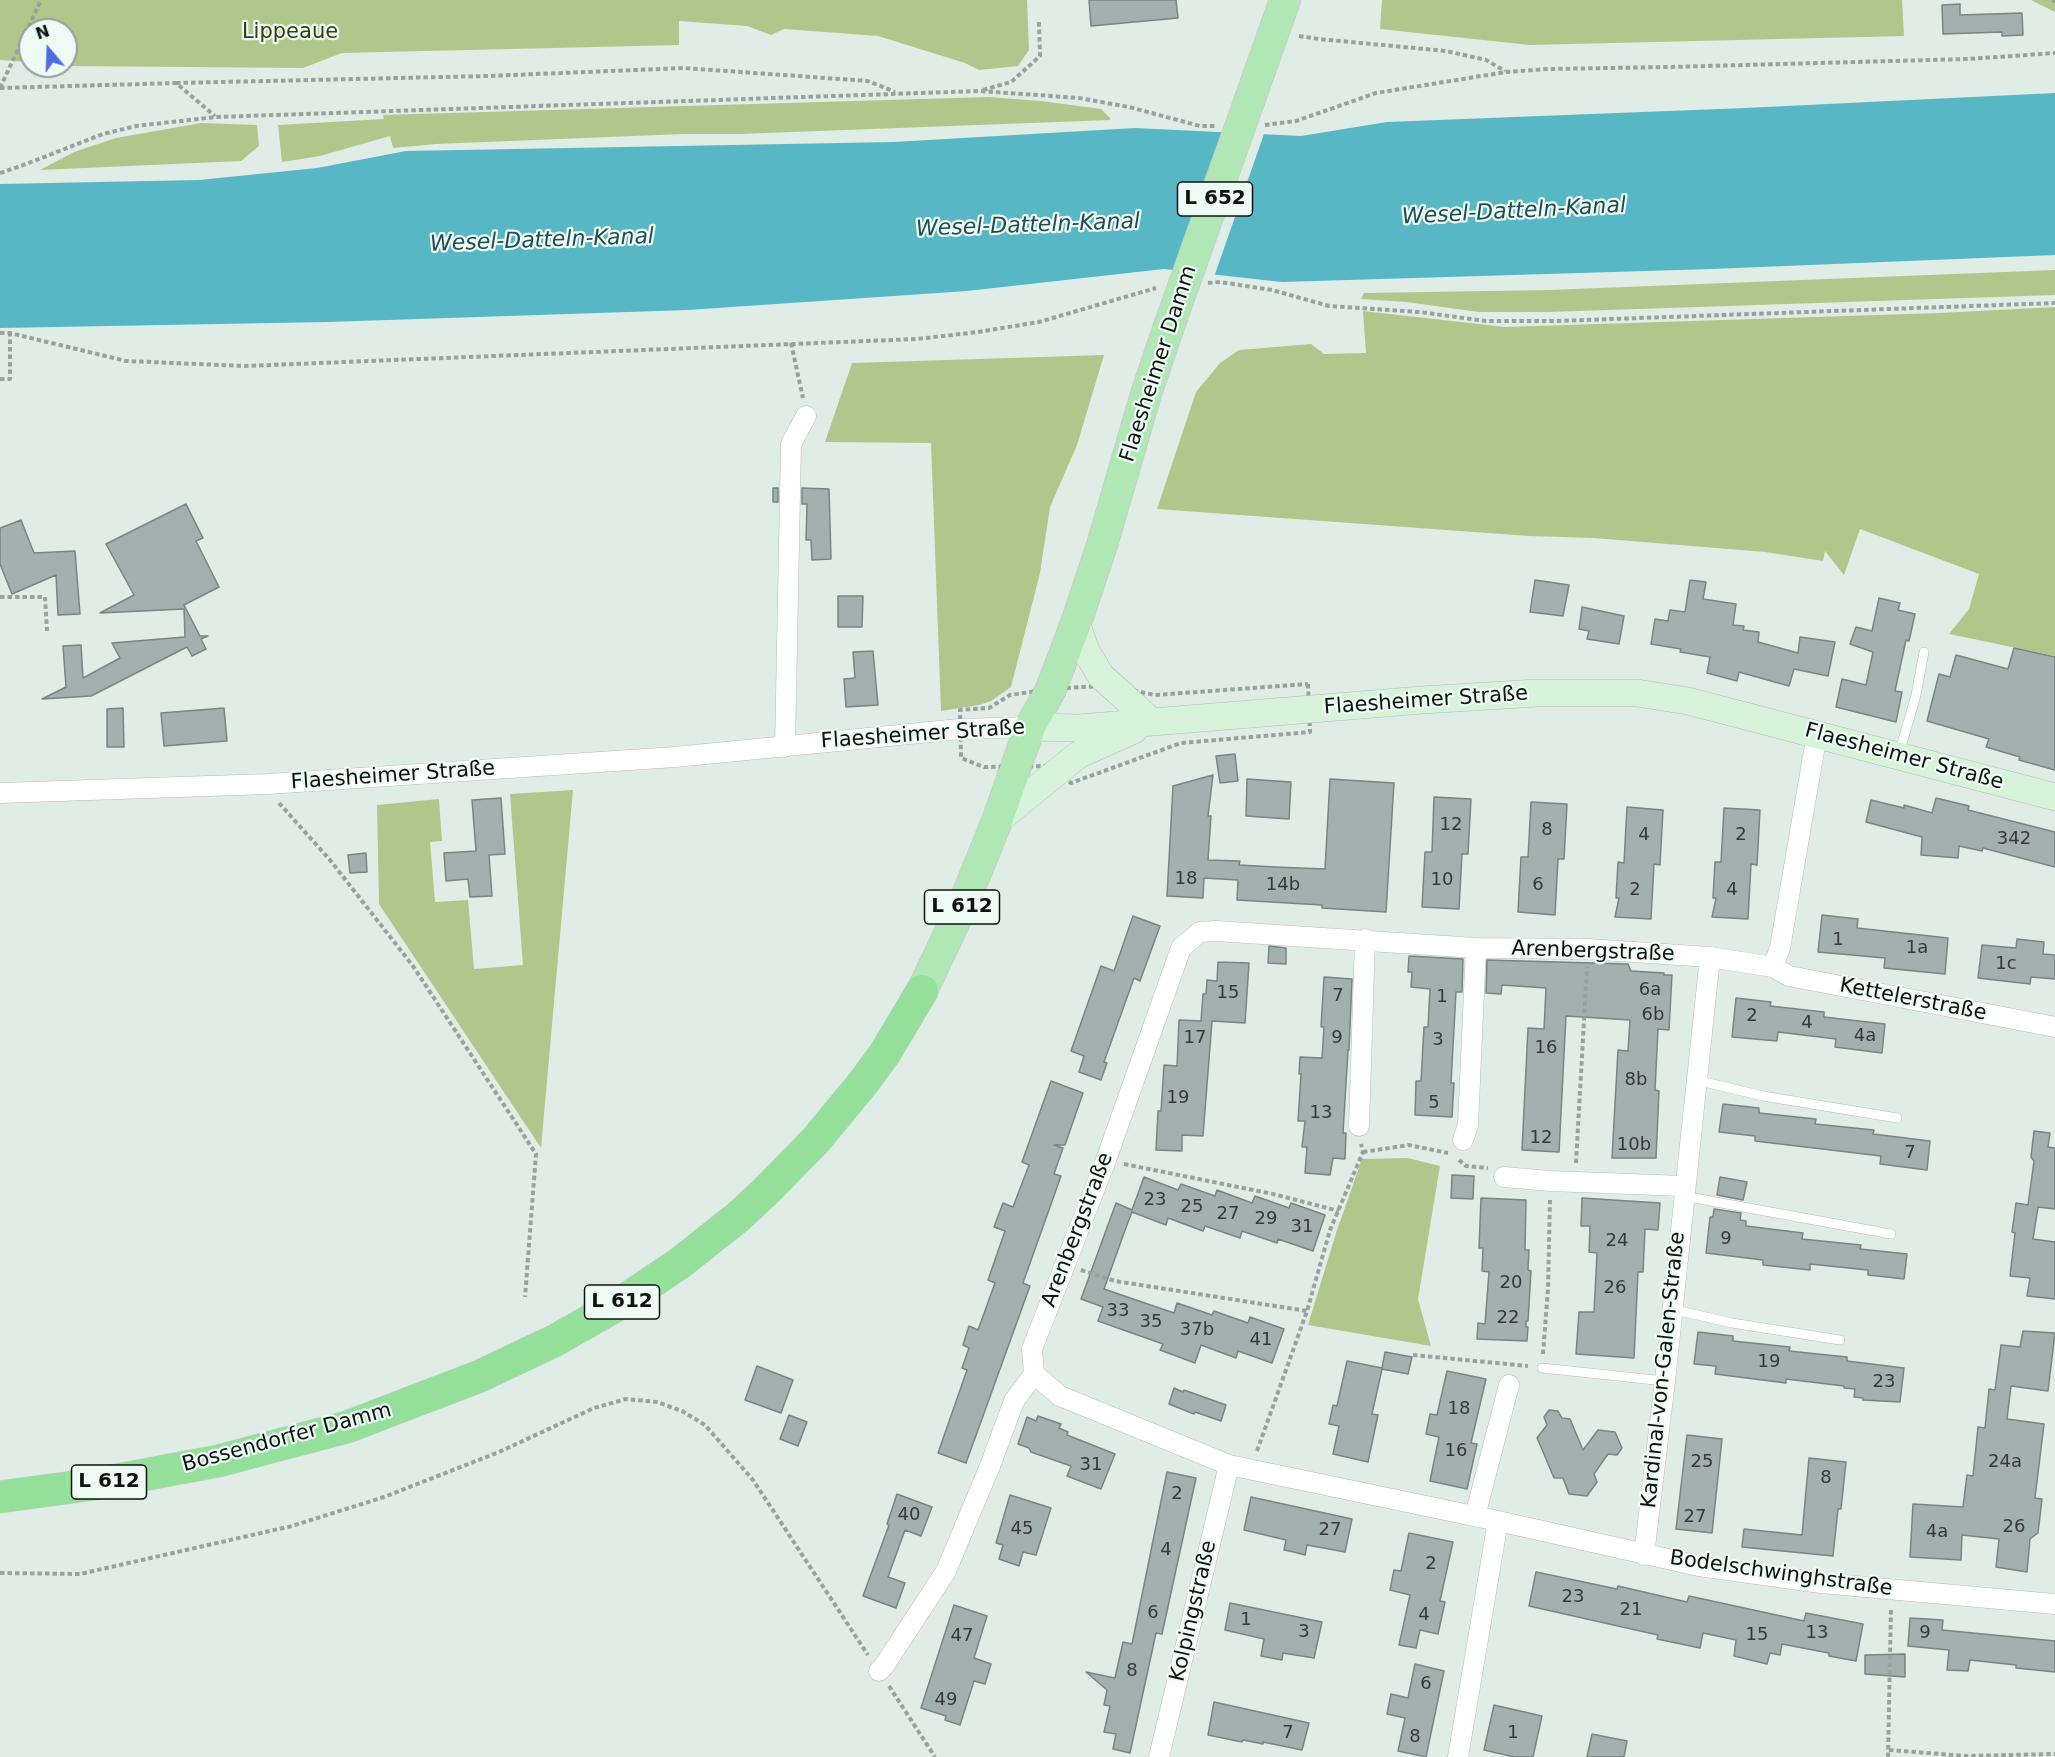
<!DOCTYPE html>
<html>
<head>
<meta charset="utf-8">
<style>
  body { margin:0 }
  #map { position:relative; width:2055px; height:1757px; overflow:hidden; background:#e0ede7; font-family:"DejaVu Sans",sans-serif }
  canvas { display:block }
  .north { position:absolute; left:18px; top:18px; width:60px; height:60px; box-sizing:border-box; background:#edfbf4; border:2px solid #949e99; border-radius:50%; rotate:341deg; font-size:16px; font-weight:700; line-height:24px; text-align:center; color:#0e1210 }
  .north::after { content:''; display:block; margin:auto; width:21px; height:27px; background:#4e6de1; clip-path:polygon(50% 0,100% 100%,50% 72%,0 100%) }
</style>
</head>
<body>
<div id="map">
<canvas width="2055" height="1757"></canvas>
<div class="north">N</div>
</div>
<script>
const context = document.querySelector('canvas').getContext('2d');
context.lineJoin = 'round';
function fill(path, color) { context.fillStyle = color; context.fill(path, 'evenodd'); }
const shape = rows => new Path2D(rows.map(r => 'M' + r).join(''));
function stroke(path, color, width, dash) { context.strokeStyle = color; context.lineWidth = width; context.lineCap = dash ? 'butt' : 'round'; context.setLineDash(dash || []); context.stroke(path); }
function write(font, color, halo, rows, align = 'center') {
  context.font = font + ' "DejaVu Sans",sans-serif'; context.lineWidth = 4.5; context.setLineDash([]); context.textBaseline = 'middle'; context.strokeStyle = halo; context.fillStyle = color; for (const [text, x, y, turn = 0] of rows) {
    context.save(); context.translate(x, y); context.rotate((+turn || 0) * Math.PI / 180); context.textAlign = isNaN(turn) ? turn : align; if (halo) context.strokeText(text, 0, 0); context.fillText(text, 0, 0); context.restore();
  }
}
fill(shape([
  [0,0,1027,0,1029,50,1018,66,979,70,965,63,878,36,784,29,771,35,747,26,679,21,679,45,342,53,303,68,69,66,66,66,66,30,30,30,30,62,0,60],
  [1382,0,1902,0,1904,36,1530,45,1380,29],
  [2031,0,2055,0,2055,12],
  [988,97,1041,101,1101,109,1110,118,1110,120,740,134,683,134,436,144,393,148,390,136,320,156,282,162,278,125,384,119,383,115],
  [201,123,257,125,259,146,241,161,40,170,74,152,116,138],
  [2055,270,2055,295,1549,312,1479,312,1406,302,1361,299,1364,293,1549,290],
  [2055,307,2055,656,1949,634,1969,609,1979,574,1860,529,1844,575,1825,551,1823,561,1765,552,1594,538,1529,536,1157,509,1196,392,1220,363,1239,350,1311,344,1324,354,1366,353,1363,311,1505,327,1939,313],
  [1104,355,1077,445,1050,507,1040,573,1011,687,991,701,979,705,941,711,931,443,825,442,852,363],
  [573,790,541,1148,379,904,377,805,439,799,442,841,430,842,435,902,468,900,474,969,523,965,510,794],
  [1408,1158,1440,1166,1418,1299,1431,1346,1308,1325,1336,1233,1362,1159]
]), '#b0c78b');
fill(shape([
  [2055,93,2055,255,1712,269,1282,282,1164,269,967,291,688,310,328,322,0,328,0,184,199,180,317,168,406,151,894,142,1135,128,1301,136,1387,122,1745,108]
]), '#57b7c4');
fill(shape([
  [1223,129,1265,131,1214,277,1173,273]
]), '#e0ede7');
const building = shape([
  [1089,0,1176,0,1178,18,1091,26,1089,0],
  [1960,4,1960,15,2022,13,2023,35,2002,36,2002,32,1943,34,1942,5,1960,4],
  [773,488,778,488,778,502,773,502,773,488],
  [802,488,829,489,831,559,812,560,811,540,806,540,807,504,802,504,802,488],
  [186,504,203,538,196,541,219,587,184,605,200,636,208,636,201,639,206,649,192,656,187,647,91,696,42,699,66,687,63,646,81,645,83,678,120,658,112,643,185,637,184,609,100,613,134,595,106,544,186,504],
  [21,520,34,553,75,551,80,614,58,615,56,575,12,594,0,564,0,528,21,520],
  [1535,580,1569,585,1563,616,1530,612,1535,580],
  [1690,580,1706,582,1703,599,1736,604,1733,625,1744,626,1743,630,1759,632,1758,642,1798,653,1800,637,1835,642,1828,676,1794,669,1789,686,1739,672,1737,681,1707,673,1710,657,1680,652,1681,649,1651,644,1655,619,1668,621,1670,610,1685,612,1690,580],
  [838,596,863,596,862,627,838,627,838,596],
  [1879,598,1900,603,1898,610,1915,614,1909,641,1906,640,1895,691,1902,692,1896,722,1836,707,1842,679,1866,685,1873,652,1850,644,1856,627,1872,631,1879,598],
  [1582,607,1624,616,1619,644,1587,639,1589,631,1579,629,1582,607],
  [2014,648,2055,657,2055,770,2019,760,2020,757,1986,747,1989,739,1927,721,1939,674,1950,677,1956,655,2008,669,2014,648],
  [873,651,878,705,846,707,844,679,855,678,853,652,873,651],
  [123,708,124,747,107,747,107,709,123,708],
  [224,708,227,741,164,746,161,713,224,708],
  [1235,754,1238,781,1220,783,1216,756,1235,754],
  [1213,775,1208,816,1211,816,1208,860,1240,861,1239,865,1275,867,1325,869,1330,779,1394,783,1386,912,1322,908,1322,905,1237,900,1238,880,1204,878,1203,898,1167,896,1173,786,1213,775],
  [1247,779,1291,782,1289,819,1246,816,1247,779],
  [1434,797,1471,799,1468,854,1462,854,1459,909,1422,907,1425,852,1432,852,1434,797],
  [501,798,505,854,489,855,492,896,470,897,468,879,446,881,444,853,476,851,472,800,501,798],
  [1936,798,1969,806,1968,810,2055,832,2055,867,1983,848,1982,851,1959,846,1958,858,1921,855,1922,837,1866,822,1871,800,1904,808,1904,805,1932,813,1936,798],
  [1531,802,1567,804,1564,859,1558,859,1555,915,1518,912,1521,857,1528,857,1531,802],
  [1627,807,1663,810,1660,865,1654,864,1651,919,1615,917,1619,898,1616,898,1618,862,1624,863,1627,807],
  [1724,808,1760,810,1757,865,1751,864,1748,919,1712,917,1716,898,1713,898,1715,862,1721,862,1724,808],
  [366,853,367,872,350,873,348,855,366,853],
  [1822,915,1858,919,1857,928,1948,938,1945,974,1884,968,1885,958,1818,952,1822,915],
  [1133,916,1160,926,1140,981,1134,978,1104,1062,1107,1063,1101,1080,1079,1072,1084,1056,1071,1051,1101,966,1114,971,1133,916],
  [2017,939,2044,942,2043,954,2055,955,2055,979,2031,977,2030,984,1978,978,1982,945,2016,948,2017,939],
  [1269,946,1286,948,1286,964,1268,963,1269,946],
  [1409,956,1463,959,1462,992,1456,992,1451,1083,1454,1083,1452,1117,1415,1115,1416,1081,1421,1081,1424,1027,1428,1027,1430,989,1411,987,1412,972,1408,972,1409,956],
  [1487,960,1628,964,1631,971,1664,973,1664,975,1672,975,1669,1030,1658,1029,1655,1090,1659,1091,1656,1158,1612,1158,1618,1050,1628,1051,1630,1020,1566,1016,1559,1152,1522,1150,1528,1028,1544,1029,1546,988,1502,985,1501,994,1486,993,1487,960],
  [1218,962,1249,963,1245,1023,1212,1021,1203,1136,1182,1135,1182,1151,1156,1150,1158,1111,1161,1111,1164,1065,1177,1066,1179,1020,1201,1021,1203,994,1206,994,1207,980,1217,981,1218,962],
  [1324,977,1352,979,1349,1050,1348,1050,1343,1133,1346,1133,1345,1159,1333,1158,1330,1175,1305,1173,1307,1147,1302,1147,1305,1121,1298,1121,1301,1074,1299,1074,1300,1057,1322,1058,1324,1027,1321,1027,1324,977],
  [1736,998,1771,1002,1770,1006,1824,1012,1824,1017,1885,1024,1882,1053,1835,1047,1836,1039,1778,1032,1777,1041,1732,1037,1736,998],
  [1051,1081,1083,1093,1065,1145,1054,1145,1063,1148,1054,1174,1061,1176,1023,1283,1030,1286,966,1463,938,1453,967,1370,962,1368,969,1348,963,1345,969,1326,978,1330,995,1283,988,1280,1005,1231,994,1227,1003,1203,1013,1207,1029,1165,1022,1162,1051,1081],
  [1723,1104,1759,1108,1759,1113,1816,1119,1815,1124,1874,1130,1873,1134,1930,1141,1927,1170,1880,1164,1881,1156,1755,1141,1755,1136,1719,1132,1723,1104],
  [2034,1131,2050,1133,2048,1147,2055,1148,2055,1209,2038,1207,2033,1239,2055,1242,2055,1299,2027,1296,2030,1278,2010,1276,2015,1233,2012,1232,2016,1203,2028,1205,2034,1161,2031,1157,2034,1131],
  [1452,1175,1474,1176,1473,1199,1451,1198,1452,1175],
  [1144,1177,1178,1190,1181,1184,1215,1196,1217,1190,1252,1203,1255,1196,1289,1208,1291,1203,1325,1215,1313,1251,1278,1239,1277,1243,1242,1231,1240,1238,1205,1226,1203,1231,1168,1218,1166,1225,1132,1212,1124,1233,1104,1289,1174,1313,1177,1303,1212,1315,1214,1311,1248,1323,1250,1317,1284,1329,1272,1363,1238,1351,1236,1358,1201,1345,1195,1363,1160,1350,1163,1344,1098,1321,1103,1307,1081,1299,1116,1203,1132,1210,1144,1177],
  [1720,1177,1747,1182,1743,1200,1717,1195,1720,1177],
  [1481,1198,1526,1200,1525,1250,1529,1250,1528,1270,1531,1271,1528,1321,1526,1321,1526,1327,1528,1327,1527,1341,1477,1339,1478,1323,1485,1324,1489,1272,1482,1271,1483,1248,1479,1248,1481,1198],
  [1582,1198,1660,1203,1658,1230,1645,1229,1643,1272,1638,1272,1634,1358,1576,1354,1579,1312,1594,1312,1597,1253,1589,1252,1590,1226,1581,1226,1582,1198],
  [1714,1209,1741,1213,1740,1220,1746,1221,1746,1226,1803,1233,1802,1239,1861,1245,1860,1249,1907,1254,1904,1279,1868,1275,1868,1270,1810,1264,1810,1270,1763,1265,1763,1260,1706,1253,1710,1217,1713,1217,1714,1209],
  [2023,1331,2055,1333,2048,1391,2011,1386,2007,1419,2044,1424,2035,1498,2042,1499,2038,1533,2030,1539,2027,1572,1996,1567,1999,1539,1962,1535,1961,1560,1910,1557,1913,1504,1963,1507,1967,1475,1973,1476,1978,1427,1985,1428,1989,1389,1995,1390,2001,1345,2020,1347,2023,1331],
  [1698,1332,1733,1336,1733,1341,1790,1347,1789,1351,1847,1357,1847,1361,1904,1368,1900,1402,1863,1400,1863,1398,1854,1397,1855,1389,1844,1388,1844,1386,1786,1379,1786,1383,1715,1374,1716,1366,1694,1364,1698,1332],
  [1385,1352,1412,1357,1408,1374,1382,1369,1372,1414,1378,1415,1368,1462,1333,1454,1339,1426,1329,1424,1333,1405,1337,1406,1347,1361,1382,1368,1385,1352],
  [757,1366,793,1380,781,1413,745,1400,757,1366],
  [1447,1371,1486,1379,1471,1443,1477,1444,1467,1489,1430,1481,1439,1437,1426,1434,1430,1414,1437,1415,1447,1371],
  [1174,1388,1183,1392,1184,1390,1226,1405,1221,1421,1195,1412,1194,1414,1169,1404,1174,1388],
  [1549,1410,1558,1411,1562,1418,1570,1419,1583,1450,1598,1430,1615,1432,1622,1448,1617,1455,1608,1454,1594,1474,1597,1482,1587,1496,1569,1494,1563,1478,1554,1478,1541,1447,1537,1438,1547,1425,1544,1417,1549,1410],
  [789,1415,807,1422,798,1446,780,1439,789,1415],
  [1038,1416,1061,1424,1059,1428,1068,1432,1067,1435,1115,1454,1101,1489,1067,1476,1071,1466,1031,1452,1029,1448,1018,1444,1027,1417,1036,1421,1038,1416],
  [1687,1435,1722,1439,1712,1533,1676,1529,1687,1435],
  [1809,1458,1846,1462,1841,1509,1838,1509,1833,1556,1742,1547,1744,1529,1802,1535,1809,1458],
  [1167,1472,1196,1478,1162,1634,1156,1633,1130,1753,1113,1749,1116,1734,1104,1732,1110,1706,1104,1705,1107,1690,1086,1672,1115,1678,1123,1642,1132,1644,1167,1472],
  [897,1494,932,1507,921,1536,905,1530,888,1577,905,1583,896,1608,863,1596,889,1525,887,1524,897,1494],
  [1010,1495,1051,1508,1036,1555,1023,1552,1019,1566,999,1559,1003,1545,996,1543,1010,1495],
  [1251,1497,1352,1519,1345,1552,1307,1545,1305,1555,1294,1552,1284,1550,1286,1540,1244,1530,1251,1497],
  [1409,1533,1453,1542,1440,1601,1445,1602,1438,1634,1420,1630,1416,1648,1399,1645,1410,1595,1390,1590,1394,1570,1401,1571,1409,1533],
  [1536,1572,1617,1589,1618,1586,1687,1602,1689,1596,1804,1621,1806,1613,1863,1624,1856,1661,1829,1656,1829,1653,1782,1644,1780,1655,1770,1653,1767,1664,1734,1656,1736,1640,1703,1633,1700,1648,1657,1639,1658,1635,1529,1606,1536,1572],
  [1230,1603,1322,1622,1314,1658,1283,1653,1282,1660,1261,1656,1264,1639,1225,1630,1230,1603],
  [954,1605,987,1616,974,1658,991,1664,985,1684,974,1681,960,1725,945,1720,946,1716,921,1708,954,1605],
  [1910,1618,1943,1620,1942,1630,2055,1641,2055,1672,2016,1668,2016,1665,1970,1660,1968,1671,1947,1670,1949,1650,1908,1646,1910,1618],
  [1905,1654,1905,1677,1865,1674,1865,1655,1905,1654],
  [1415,1664,1444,1671,1426,1757,1398,1751,1405,1718,1387,1714,1391,1694,1408,1698,1415,1664],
  [1214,1702,1309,1723,1302,1750,1263,1742,1263,1744,1243,1740,1242,1742,1208,1735,1214,1702],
  [1494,1705,1542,1716,1533,1757,1514,1757,1484,1750,1494,1705],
  [1592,1734,1627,1741,1624,1757,1587,1757,1592,1734]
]);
fill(building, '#a2b0ae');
stroke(building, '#778583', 1.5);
const service = shape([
  [1899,754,1916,695,1924,652],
  [1696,1080,1763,1096,1897,1118],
  [1683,1196,1891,1234],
  [1671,1309,1732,1323,1840,1340],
  [1542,1368,1665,1381]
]);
const minor = shape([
  [785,747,791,444,806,416],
  [0,793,268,784,675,757,960,729,1030,727],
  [1773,967,1789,976,2055,1027],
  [1359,1126,1365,939],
  [1463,1140,1468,1125,1476,948],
  [1504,1177,1550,1181,1684,1186],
  [1034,1374,1060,1396,1229,1465,1498,1521,1699,1566,1821,1583,2055,1604],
  [1475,1516,1509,1385],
  [1644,1555,1665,1381,1710,957,1773,967,1780,948,1814,751,1818,735],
  [879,1671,884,1666,946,1571,990,1466,1014,1401,1034,1374,1032,1349,1106,1160,1181,948,1200,932,1216,931,1476,948,1588,949,1710,957],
  [1159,1757,1229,1465],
  [1458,1757,1498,1521]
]);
const secondary = shape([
  [1076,623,1086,651,1101,676,1152,722],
  [1030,727,1079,728,1422,700,1537,693,1637,693,1688,701,2055,797],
  [997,821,1078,755,1134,730]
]);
const primary = shape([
  [1261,68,1285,0],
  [922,991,965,900,997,821,1030,727,1051,689,1076,623,1102,545,1146,394,1168,329]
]);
const trunk = shape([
  [0,1497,95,1484,218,1461,347,1427,480,1376,554,1341,619,1304,680,1263,738,1217,765,1192,816,1140,863,1083,885,1053,922,991]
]);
stroke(service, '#b0bdb7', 10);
stroke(minor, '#b0bdb7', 21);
stroke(secondary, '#b0bdb7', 28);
stroke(primary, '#cacbca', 32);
stroke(trunk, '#cacbca', 33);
stroke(shape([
  [2053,0,2055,2],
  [1299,36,1319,39,1446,51,1486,60,1505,71],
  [176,83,488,76,684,68,868,81,895,92],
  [0,88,176,83,215,116],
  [0,88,41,0],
  [983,90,1011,82,1040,56,1039,22],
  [1265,125,1296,121,1376,93,1506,72,1548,69,1669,67,1967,59,2055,53],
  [0,173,21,166,103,134,136,126,216,117,980,91,1079,98,1129,107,1200,126,1216,126],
  [1208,283,1220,282,1272,290,1329,306,1420,312,1486,321,1557,321,2055,303],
  [0,333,10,333,126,361,245,366,917,339,978,332,1039,322,1156,288],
  [791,343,803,398],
  [0,379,10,379,10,333],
  [0,597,45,597,47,631],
  [1308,684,1310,732,1181,743,1071,783,1045,766,984,767,961,758,960,710,989,708,1010,695,1051,689,1083,687,1110,686,1155,695,1308,684],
  [279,803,330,860,413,966,536,1154,525,1297],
  [1363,1152,1409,1145,1448,1153],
  [1459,1160,1466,1166,1488,1168],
  [1576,1163,1587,967],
  [1124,1164,1273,1194,1339,1211],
  [1081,1270,1115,1281,1307,1311],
  [1543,1354,1548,1289,1550,1200],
  [1413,1355,1528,1366],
  [1257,1451,1307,1311,1330,1230,1363,1152,1361,1144],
  [0,1573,80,1574,292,1526,384,1497,499,1452,594,1408,626,1399,657,1402,682,1411,705,1425,753,1480,868,1655],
  [889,1686,935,1757],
  [1889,1750,1966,1756,2055,1754],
  [1888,1757,1891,1608]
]), '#98a29d', 4, [4.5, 3]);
stroke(service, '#fff', 9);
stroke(minor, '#fff', 20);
stroke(secondary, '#d7f4da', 27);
stroke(primary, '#afe8b4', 30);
stroke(trunk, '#94e09b', 32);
const primaryBridge = shape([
  [1168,329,1261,68]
]);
stroke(primaryBridge, '#cacbca', 32, []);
stroke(primaryBridge, '#afe8b4', 30);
write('18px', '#333a38', null, [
  ["12",1451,825],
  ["8",1547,830],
  ["4",1644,835],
  ["2",1741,835],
  ["342",2014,839],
  ["18",1186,879],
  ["10",1442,880],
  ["14b",1283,885],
  ["6",1538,885],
  ["2",1635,890],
  ["4",1732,890],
  ["1",1838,940],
  ["1a",1917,948],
  ["1c",2006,964],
  ["6a",1650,990],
  ["15",1228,993],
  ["7",1338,996],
  ["1",1442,997],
  ["6b",1653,1015],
  ["2",1752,1016],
  ["4",1807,1023],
  ["4a",1865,1036],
  ["17",1195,1038],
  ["9",1337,1038],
  ["3",1438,1040],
  ["16",1546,1048],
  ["8b",1636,1080],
  ["19",1178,1098],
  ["5",1434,1103],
  ["13",1321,1113],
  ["12",1541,1138],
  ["10b",1634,1145],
  ["7",1910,1153],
  ["23",1155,1200],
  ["25",1192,1207],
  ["27",1228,1214],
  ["29",1266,1219],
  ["31",1302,1227],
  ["9",1726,1239],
  ["24",1617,1241],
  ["20",1511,1283],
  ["26",1615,1288],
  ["33",1118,1311],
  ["22",1508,1318],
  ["35",1151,1322],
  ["37b",1197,1330],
  ["41",1261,1340],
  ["19",1769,1362],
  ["23",1884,1382],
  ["18",1459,1409],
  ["16",1456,1451],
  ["25",1702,1462],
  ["24a",2005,1462],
  ["31",1091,1465],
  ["8",1826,1478],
  ["2",1177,1494],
  ["40",909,1515],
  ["27",1695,1517],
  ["26",2014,1527],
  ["45",1022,1529],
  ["27",1330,1530],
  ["4a",1937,1532],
  ["4",1166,1550],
  ["2",1431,1564],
  ["23",1573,1597],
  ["21",1631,1610],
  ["6",1153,1613],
  ["4",1424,1615],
  ["1",1246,1620],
  ["3",1304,1632],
  ["13",1817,1633],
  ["9",1925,1633],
  ["15",1757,1635],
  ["47",962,1636],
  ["8",1132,1671],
  ["6",1426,1684],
  ["49",946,1700],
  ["7",1288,1733],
  ["1",1513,1733],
  ["8",1415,1737]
]);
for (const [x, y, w] of [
  [1215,199,75],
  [962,907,75],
  [622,1302,75],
  [109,1482,75]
]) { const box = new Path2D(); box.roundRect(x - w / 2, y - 17, w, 34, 4.5); context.fillStyle = '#edfbf4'; context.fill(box); stroke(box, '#0e1210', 1.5); }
write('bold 20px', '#0e1210', null, [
  ["L 652",1215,199],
  ["L 612",962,907],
  ["L 612",622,1302],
  ["L 612",109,1482]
]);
write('21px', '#303f10', '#edfbf4', [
  ["Lippeaue",290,33]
]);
write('21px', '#0e1210', '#edfbf4', [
  ["Flaesheimer Damm",1159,364,-72],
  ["Flaesheimer Straße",1426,701,-4],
  ["Flaesheimer Straße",923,735,-4],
  ["Flaesheimer Straße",1904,757,15],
  ["Flaesheimer Straße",393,776,-4],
  ["Arenbergstraße",1593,952,2],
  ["Kettelerstraße",1913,1000,11],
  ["Arenbergstraße",1078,1230,-69],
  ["Kardinal-von-Galen-Straße",1664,1370,-84],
  ["Bossendorfer Damm",287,1438,-15],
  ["Bodelschwinghstraße",1781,1574,8],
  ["Kolpingstraße",1194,1611,-77]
]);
write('italic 22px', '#1f4b51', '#edfbf4', [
  ["Wesel-Datteln-Kanal",1514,212,-3],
  ["Wesel-Datteln-Kanal",1028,226,-2],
  ["Wesel-Datteln-Kanal",542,241,-2]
]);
</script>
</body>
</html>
